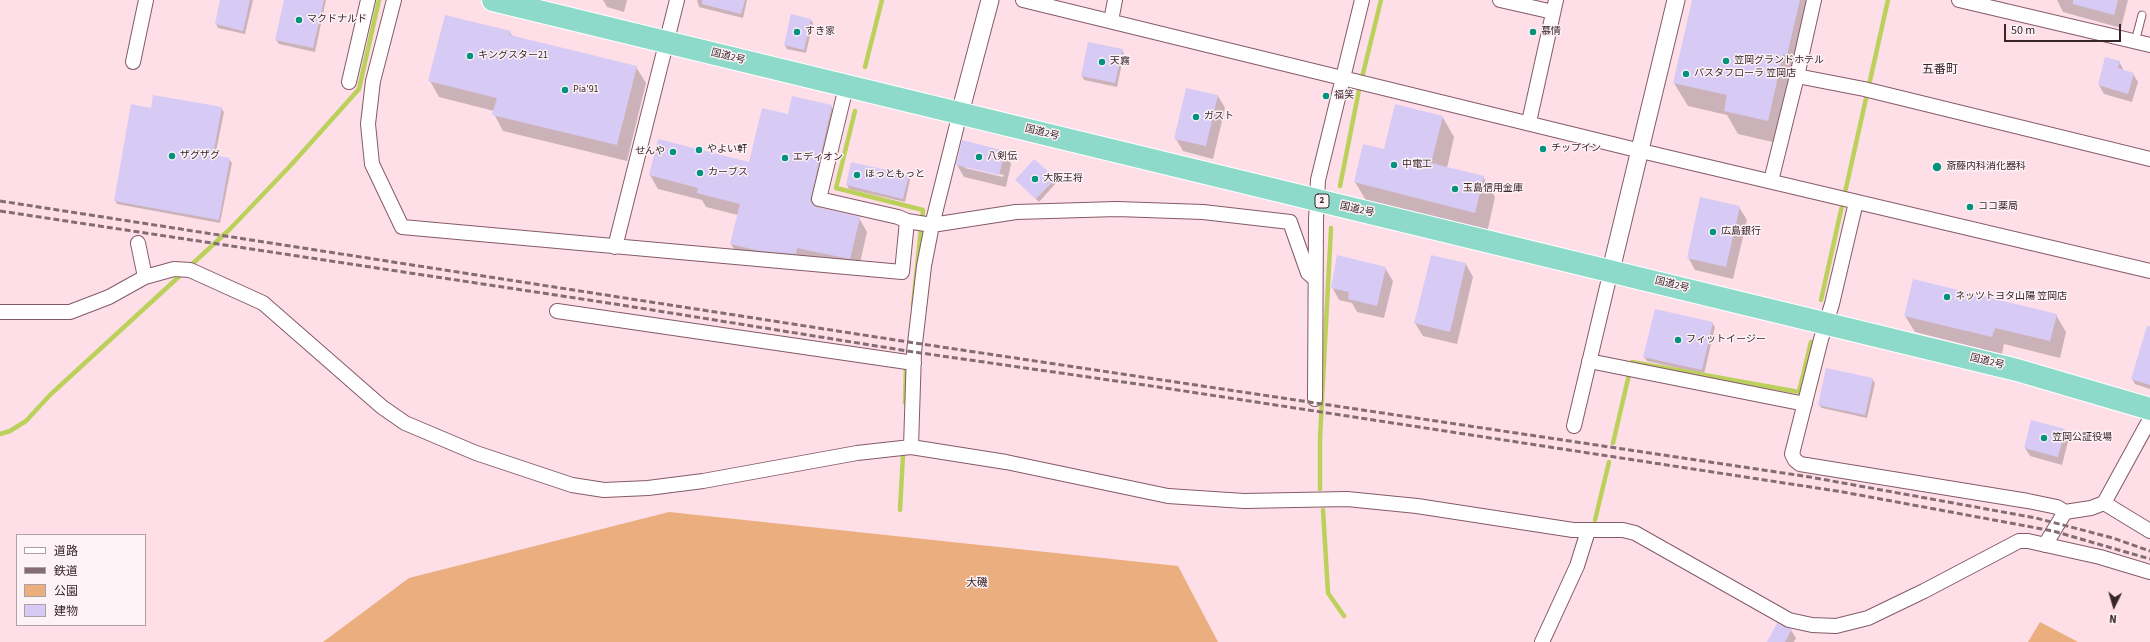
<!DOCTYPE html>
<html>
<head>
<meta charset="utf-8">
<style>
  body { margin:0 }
  #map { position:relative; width:2150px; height:642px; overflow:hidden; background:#fedfe8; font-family:"Source Sans 3","Noto Sans JP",sans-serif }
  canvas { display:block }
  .legend { position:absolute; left:16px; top:534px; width:130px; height:92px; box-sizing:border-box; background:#fdf2f5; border:1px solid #aea0a4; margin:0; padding:5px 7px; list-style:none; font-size:12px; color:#37252a }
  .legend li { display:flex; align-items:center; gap:8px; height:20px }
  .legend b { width:20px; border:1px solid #aea0a4 }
  .north { position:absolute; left:2094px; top:586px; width:40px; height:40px; -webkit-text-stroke:3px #fdf2f5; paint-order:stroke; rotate:185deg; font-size:11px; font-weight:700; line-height:16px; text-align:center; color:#37252a }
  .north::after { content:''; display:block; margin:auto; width:14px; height:18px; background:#37252a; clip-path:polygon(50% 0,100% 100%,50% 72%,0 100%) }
  .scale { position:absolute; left:2004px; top:24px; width:117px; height:18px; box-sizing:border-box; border:2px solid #37252a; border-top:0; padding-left:5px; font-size:12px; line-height:14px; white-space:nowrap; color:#37252a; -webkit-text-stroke:3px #fdf2f5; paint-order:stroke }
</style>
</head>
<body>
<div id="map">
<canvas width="2150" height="642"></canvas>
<ul class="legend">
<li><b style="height:5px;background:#fff"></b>道路</li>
<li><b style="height:5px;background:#836c72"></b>鉄道</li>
<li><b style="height:11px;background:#eaae7f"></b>公園</li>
<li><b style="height:11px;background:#d7cbf5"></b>建物</li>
</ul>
<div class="north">N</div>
<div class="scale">50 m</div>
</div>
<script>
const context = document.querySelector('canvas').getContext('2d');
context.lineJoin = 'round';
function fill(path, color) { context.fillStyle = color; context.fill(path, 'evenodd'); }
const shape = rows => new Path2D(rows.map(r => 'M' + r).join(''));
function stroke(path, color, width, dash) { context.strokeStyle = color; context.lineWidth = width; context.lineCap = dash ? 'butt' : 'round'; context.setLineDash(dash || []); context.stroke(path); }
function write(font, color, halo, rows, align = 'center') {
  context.font = font + ' "Source Sans 3","Noto Sans JP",sans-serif'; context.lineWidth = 3; context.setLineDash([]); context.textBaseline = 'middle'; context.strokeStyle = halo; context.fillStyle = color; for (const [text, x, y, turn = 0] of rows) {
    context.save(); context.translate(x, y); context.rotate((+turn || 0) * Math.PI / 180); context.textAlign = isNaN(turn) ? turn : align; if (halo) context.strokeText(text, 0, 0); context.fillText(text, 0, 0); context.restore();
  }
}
fill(shape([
  [669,512,1178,566,1218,642,323,642,409,578],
  [2040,622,2078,642,2028,642]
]), '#eaae7f');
fill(shape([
  [221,0,253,0,245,34,218,28,216,24],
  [285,0,326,0,315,52,279,44,276,40],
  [603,0,627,0,624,12,607,7],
  [697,0,747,0,743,18,699,7],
  [1693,0,1818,0,1781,144,1738,134,1727,115,1688,106,1674,83],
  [2057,0,2128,0,2121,28,2063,12],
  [791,15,811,20,813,23,806,53,787,49,785,45],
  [510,32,513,37,636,67,646,83,627,161,503,131,494,114,494,111,439,97,430,81],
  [1122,50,1124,54,1117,87,1084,80,1082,76],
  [2106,58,2119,61,2124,71,2133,74,2138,82,2132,102,2104,94,2099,85],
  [1218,96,1225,108,1213,159,1183,151,1176,139],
  [831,106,839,120,819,209,859,218,867,232,858,272,739,258,731,244,738,215,706,207,702,200,658,189,650,175,750,163,789,115],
  [221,108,224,112,215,156,229,159,232,163,220,223,117,204,115,200,152,109],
  [1442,116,1454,137,1447,168,1483,177,1495,197,1487,233,1367,202,1355,182,1385,150],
  [1004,151,1011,164,1006,187,964,177,957,165],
  [965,166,1004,175,1003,177,965,168],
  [908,176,910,180,905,202,849,189,847,185],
  [1055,178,1057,182,1039,202,1016,180],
  [1739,207,1747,220,1733,279,1695,270,1688,257],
  [1466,264,1473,277,1457,344,1423,336,1415,323],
  [1385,268,1393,281,1384,318,1357,312,1352,303,1339,300,1332,287],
  [2056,315,2066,332,2060,358,2004,344,2002,354,1915,332,1905,316],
  [1712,323,1715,327,1704,374,1647,361,1644,357],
  [2150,341,2150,389,2135,384,2132,379],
  [1872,379,1875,383,1867,418,1822,408,1819,405],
  [2065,430,2069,438,2062,465,2030,456,2025,448],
  [1791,630,1796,638,1794,642,1768,642]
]), '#0003');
stroke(shape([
  [865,67,882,0],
  [855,111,836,188,923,210,913,305],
  [1340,186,1359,90,1381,0],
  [189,267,229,230,291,165,359,89,379,0],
  [1821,300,1888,0],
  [905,403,906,363],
  [0,434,10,431,26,421,50,395,184,272],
  [1613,443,1632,362,1799,392,1811,342],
  [1320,489,1320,438,1331,228],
  [900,510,903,455],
  [1323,510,1328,593,1344,616],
  [1595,520,1609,462]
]), '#bbd15c', 4.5);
fill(shape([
  [220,0,250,0,243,31,215,24],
  [284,0,324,0,313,48,275,40],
  [702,0,745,0,741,14,702,4],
  [1692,0,1800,0,1787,55,1783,54,1768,121,1724,111,1727,95,1673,83],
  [2073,0,2118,0,2114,15,2073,4],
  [791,14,811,19,804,50,784,45],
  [445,15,511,31,510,35,637,66,617,145,492,115,497,98,428,81],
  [1088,42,1123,49,1115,83,1081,76],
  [2105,57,2120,61,2118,68,2134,73,2128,94,2098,85],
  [1186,88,1218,95,1206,146,1174,139],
  [153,95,222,107,213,155,230,158,219,220,114,201,131,104,151,108],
  [792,96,832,105,810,201,817,207,860,217,850,259,797,248,796,254,760,251,730,244,740,204,697,193,698,188,649,175,658,139,749,162,762,108,788,114],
  [1395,104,1443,116,1431,163,1484,176,1475,213,1354,182,1363,144,1384,149],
  [962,140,1005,151,999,175,956,165],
  [1034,159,1056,178,1036,199,1015,180],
  [851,162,909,175,903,199,846,185],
  [1700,197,1740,206,1726,267,1687,258],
  [1337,255,1386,267,1377,306,1348,299,1349,292,1331,288],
  [1431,255,1466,263,1450,332,1414,323],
  [1913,279,2057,314,2050,341,1995,328,1992,337,1904,316],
  [1655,309,1713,322,1702,370,1643,357],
  [2147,326,2150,326,2150,385,2131,379],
  [1826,368,1873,378,1865,415,1818,405],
  [2031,420,2065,429,2058,457,2024,448],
  [1777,623,1792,629,1785,642,1767,642]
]), '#d7cbf5');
const service = shape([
  [2135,42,2142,15]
]);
const minor = shape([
  [394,0,373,81,368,124,372,164,402,227,902,272,907,221],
  [1023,0,1641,151,2150,271],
  [1500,0,1553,12],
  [1959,0,2150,45],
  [1111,21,1115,0],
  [133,62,146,0],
  [1797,76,1864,89,2150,159],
  [349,82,368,0],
  [846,87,819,199,898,217,907,221,932,225,1016,212,1117,209,1203,212,1290,222,1308,273,1315,279],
  [1529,122,1556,0],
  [1771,181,1797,76,1814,0],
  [1856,202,1832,304,1821,339,1792,454,1795,460,1800,464,2028,501,2057,507,2065,512],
  [138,243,145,277],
  [615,247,677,0],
  [557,311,914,363],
  [0,312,70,312,109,297,145,277,174,269,190,270,263,303,382,407,405,423,476,453,572,485,604,490,648,488,703,481,857,453,911,447,1006,462,1168,496,1244,501,1347,499,1417,506,1573,530,1623,530,1635,533,1789,620,1812,625,1836,626,1868,618,1924,591,2019,541,2028,541,2100,557,2150,572],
  [1589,361,1805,404],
  [1315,399,1316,220,1318,180,1362,0],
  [1574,426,1611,270],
  [911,447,914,352,924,266,932,225,960,113],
  [2104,503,2150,531],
  [2045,545,2065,512,2091,508,2104,503,2150,419],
  [1542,642,1577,566,1588,531]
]);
const tertiary = shape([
  [960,113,990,0],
  [1611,270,1676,0]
]);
const trunk = shape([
  [493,0,2017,370,2150,409]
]);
stroke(service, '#855a68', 9);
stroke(minor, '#855a68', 16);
stroke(tertiary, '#855a68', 19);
stroke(trunk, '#fff', 24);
stroke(service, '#fff', 7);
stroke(minor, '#fff', 14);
stroke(tertiary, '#fff', 17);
stroke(trunk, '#8edaca', 22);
stroke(shape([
  [0,201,915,343,1810,477,2036,518,2113,538,2150,551],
  [0,211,615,304,914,352,1158,387,1843,492,2053,531,2150,559]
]), '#836c72', 3, [6, 3]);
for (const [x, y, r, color] of [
  [299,20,4,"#02927e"],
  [797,32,4,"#02927e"],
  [1533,32,4,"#02927e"],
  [470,56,4,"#02927e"],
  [1726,61,4,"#02927e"],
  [1102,62,4,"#02927e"],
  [1686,74,4,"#02927e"],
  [565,90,4,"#02927e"],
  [1326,96,4,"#02927e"],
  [1196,117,4,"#02927e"],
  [1543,149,4,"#02927e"],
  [699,150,4,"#02927e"],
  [673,152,4,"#02927e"],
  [172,156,4,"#02927e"],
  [979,157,4,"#02927e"],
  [785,158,4,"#02927e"],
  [1394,165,4,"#02927e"],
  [1937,167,5,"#02927e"],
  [700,173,4,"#02927e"],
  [857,175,4,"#02927e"],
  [1035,179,4,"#02927e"],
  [1455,189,4,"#02927e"],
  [1970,207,4,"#02927e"],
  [1713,232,4,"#02927e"],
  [1947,297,4,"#02927e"],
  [1678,340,4,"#02927e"],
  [2044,438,4,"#02927e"]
]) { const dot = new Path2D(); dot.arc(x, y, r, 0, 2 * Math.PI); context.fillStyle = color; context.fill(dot); stroke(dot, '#fdf2f5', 1.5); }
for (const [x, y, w] of [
  [1322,201,14]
]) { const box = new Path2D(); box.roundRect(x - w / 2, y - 7, w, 14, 3); context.fillStyle = '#fdf2f5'; context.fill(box); stroke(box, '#37252a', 1); }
write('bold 9px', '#37252a', null, [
  ["2",1322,201]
]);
write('10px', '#37252a', '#fdf2f5', [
  ["マクドナルド",307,20],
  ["すき家",805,32],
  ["慕情",1541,32],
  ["キングスター21",478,56],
  ["笠岡グランドホテル",1734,61],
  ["天霧",1110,62],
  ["パスタフローラ 笠岡店",1694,74],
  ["Pia'91",573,90],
  ["福笑",1334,96],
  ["ガスト",1204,117],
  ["チップイン",1551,149],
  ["やよい軒",707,150],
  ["せんや",665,152,"right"],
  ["ザグザグ",180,156],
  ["八剣伝",987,157],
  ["エディオン",793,158],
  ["中電工",1402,165],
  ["斎藤内科消化器科",1946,167],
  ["カーブス",708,173],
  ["ほっともっと",865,175],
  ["大阪王将",1043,179],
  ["玉島信用金庫",1463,189],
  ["ココ薬局",1978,207],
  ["広島銀行",1721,232],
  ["ネッツトヨタ山陽 笠岡店",1955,297],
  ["フィットイージー",1686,340],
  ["笠岡公証役場",2052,438]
], 'left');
write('10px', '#37252a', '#fdf2f5', [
  ["国道2号",728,57,14],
  ["国道2号",1042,133,14],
  ["国道2号",1357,210,13],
  ["国道2号",1672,285,14],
  ["国道2号",1987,362,14]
]);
write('11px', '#37252a', '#fdf2f5', [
  ["大磯",977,584]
]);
write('12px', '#37252a', '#fdf2f5', [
  ["五番町",1940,70]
]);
</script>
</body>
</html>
